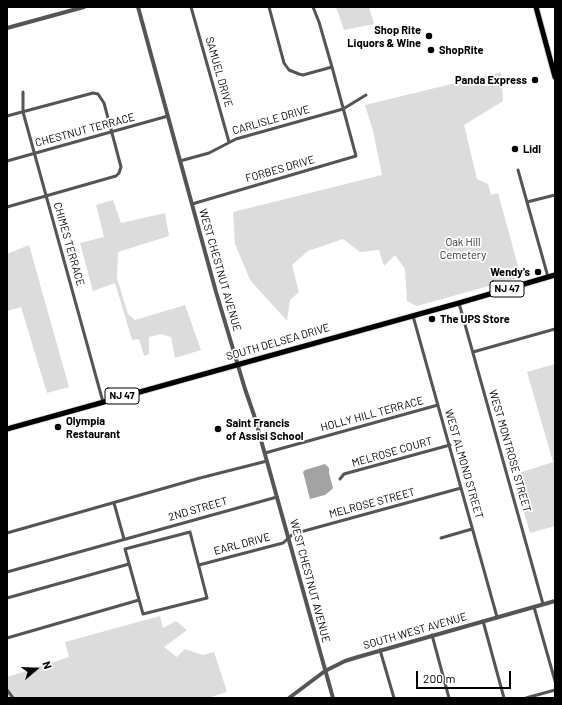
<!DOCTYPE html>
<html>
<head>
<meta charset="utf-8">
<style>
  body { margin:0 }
  #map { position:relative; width:562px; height:705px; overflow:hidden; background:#fff; font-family:Barlow,sans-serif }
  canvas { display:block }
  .frame { position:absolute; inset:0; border:8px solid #000; pointer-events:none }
  .north { position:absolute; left:16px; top:649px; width:40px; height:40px; -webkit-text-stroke:3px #fff; paint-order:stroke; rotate:71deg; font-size:11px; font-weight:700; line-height:16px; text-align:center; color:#000 }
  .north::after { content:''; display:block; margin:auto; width:14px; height:18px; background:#000; clip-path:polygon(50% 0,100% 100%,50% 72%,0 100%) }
  .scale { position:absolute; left:416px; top:671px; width:95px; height:18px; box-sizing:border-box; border:2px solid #000; border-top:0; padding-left:5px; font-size:12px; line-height:14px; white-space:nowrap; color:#000; -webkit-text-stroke:3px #fff; paint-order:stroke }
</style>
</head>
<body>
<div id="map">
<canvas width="562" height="705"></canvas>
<div class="frame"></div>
<div class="north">N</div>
<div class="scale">200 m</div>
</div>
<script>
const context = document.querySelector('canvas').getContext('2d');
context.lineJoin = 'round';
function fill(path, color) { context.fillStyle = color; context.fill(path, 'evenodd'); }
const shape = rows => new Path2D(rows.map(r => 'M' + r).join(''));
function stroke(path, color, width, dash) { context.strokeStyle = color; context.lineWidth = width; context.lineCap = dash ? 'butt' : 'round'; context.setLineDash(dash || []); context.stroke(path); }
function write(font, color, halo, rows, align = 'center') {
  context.font = font + ' Barlow,sans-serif'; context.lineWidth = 3.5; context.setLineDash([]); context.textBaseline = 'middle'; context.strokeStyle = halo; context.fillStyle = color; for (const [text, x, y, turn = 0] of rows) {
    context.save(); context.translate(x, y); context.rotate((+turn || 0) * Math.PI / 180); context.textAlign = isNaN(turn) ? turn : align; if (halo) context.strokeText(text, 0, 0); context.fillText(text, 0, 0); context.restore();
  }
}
fill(shape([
  [336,7,369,7,374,24,344,30],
  [501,72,503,101,464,125,477,179,488,184,491,195,498,193,521,277,417,306,407,301,405,269,395,255,384,266,379,250,360,252,343,239,308,251,292,265,299,292,290,300,287,321,250,280,235,244,233,212,382,175,373,131,365,105],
  [113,200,121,223,165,213,169,236,118,252,117,278,128,314,135,320,185,305,201,350,175,358,171,337,161,334,149,337,149,354,144,356,139,339,132,340,115,283,93,291,80,243,104,237,96,205],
  [29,245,69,387,47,393,21,307,7,311,7,254],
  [555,364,555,526,530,533,513,475,553,462,527,372],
  [160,616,163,628,176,621,187,630,164,647,177,657,185,649,203,655,214,652,227,692,208,698,7,698,7,677,69,657,65,642]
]), '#dcdcdc');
fill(shape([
  [325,464,329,468,329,473,333,488,330,491,325,495,310,499,303,472,305,470]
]), '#a3a3a3');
const primary = shape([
  [536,7,555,77],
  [7,429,459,303,555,275]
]);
stroke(primary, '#dbdbdb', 7);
stroke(shape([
  [191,7,229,142],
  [269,7,284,63,289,70,299,74,303,75,332,67],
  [23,92,23,112,103,402],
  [7,116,93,93,98,94,104,103,121,167,119,173,116,176,7,207],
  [7,161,168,116],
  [180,161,209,153,236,139,343,109,366,95],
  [518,170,548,277],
  [527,202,555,195],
  [192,204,356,156,332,67,319,22,313,7],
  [459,303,543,604],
  [413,316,497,617],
  [473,352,555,329],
  [265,453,438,405],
  [340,479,344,474,450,445],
  [114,503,124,539],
  [190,532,207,598,143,614,125,549,190,532],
  [7,533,200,478,267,461],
  [441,538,472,529],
  [199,565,283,543,293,534,461,488],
  [7,572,277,497],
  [7,598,129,564],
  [534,607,555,681],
  [483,621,504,698],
  [432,635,449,698],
  [7,638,139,600],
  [380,650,394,698],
  [7,690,13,698],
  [526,698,555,690]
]), '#555', 3);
stroke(shape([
  [138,7,216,292,245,389,254,415,333,698],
  [7,28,84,7],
  [289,698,325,671,345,661,358,657,555,601]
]), '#555', 4);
stroke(primary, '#000', 5);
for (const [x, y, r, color] of [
  [429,36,4,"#000"],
  [431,50,4,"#000"],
  [535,80,4,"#000"],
  [515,149,4,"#000"],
  [538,272,4,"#000"],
  [432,319,4,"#000"],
  [58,427,4,"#000"],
  [218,429,4,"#000"]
]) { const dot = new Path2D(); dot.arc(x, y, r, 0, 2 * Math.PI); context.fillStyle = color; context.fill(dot); stroke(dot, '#fff', 1.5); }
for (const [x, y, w] of [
  [507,289,34],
  [122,396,34]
]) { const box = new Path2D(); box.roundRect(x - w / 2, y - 8, w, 16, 3); context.fillStyle = '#fff'; context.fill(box); stroke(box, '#000', 1); }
write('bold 10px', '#000', null, [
  ["NJ 47",507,289],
  ["NJ 47",122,396]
]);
write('bold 11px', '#000', '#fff', [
  ["Shop Rite",421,30,"right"],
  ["Liquors & Wine",421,43,"right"],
  ["ShopRite",439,50],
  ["Panda Express",527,80,"right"],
  ["Lidl",523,149],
  ["Wendy's",530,272,"right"],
  ["The UPS Store",440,319],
  ["Olympia",66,421],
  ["Restaurant",66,434],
  ["Saint Francis",226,423],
  ["of Assisi School",226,436]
], 'left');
write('11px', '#000', '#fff', [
  ["SAMUEL DRIVE",219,72,74],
  ["CARLISLE DRIVE",271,120,-16],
  ["CHESTNUT TERRACE",85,130,-15],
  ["FORBES DRIVE",280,169,-16],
  ["CHIMES TERRACE",69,244,74],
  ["WEST CHESTNUT AVENUE",220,270,74],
  ["SOUTH DELSEA DRIVE",278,342,-16],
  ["HOLLY HILL TERRACE",372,414,-15],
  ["WEST MONTROSE STREET",510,451,74],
  ["MELROSE COURT",392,452,-16],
  ["WEST ALMOND STREET",464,464,74],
  ["MELROSE STREET",372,503,-15],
  ["2ND STREET",198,509,-16],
  ["EARL DRIVE",242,544,-15],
  ["WEST CHESTNUT AVENUE",310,581,75],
  ["SOUTH WEST AVENUE",415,631,-16]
]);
write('11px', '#333', '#fff', [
  ["Oak Hill",463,242],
  ["Cemetery",463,255]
]);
</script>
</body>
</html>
